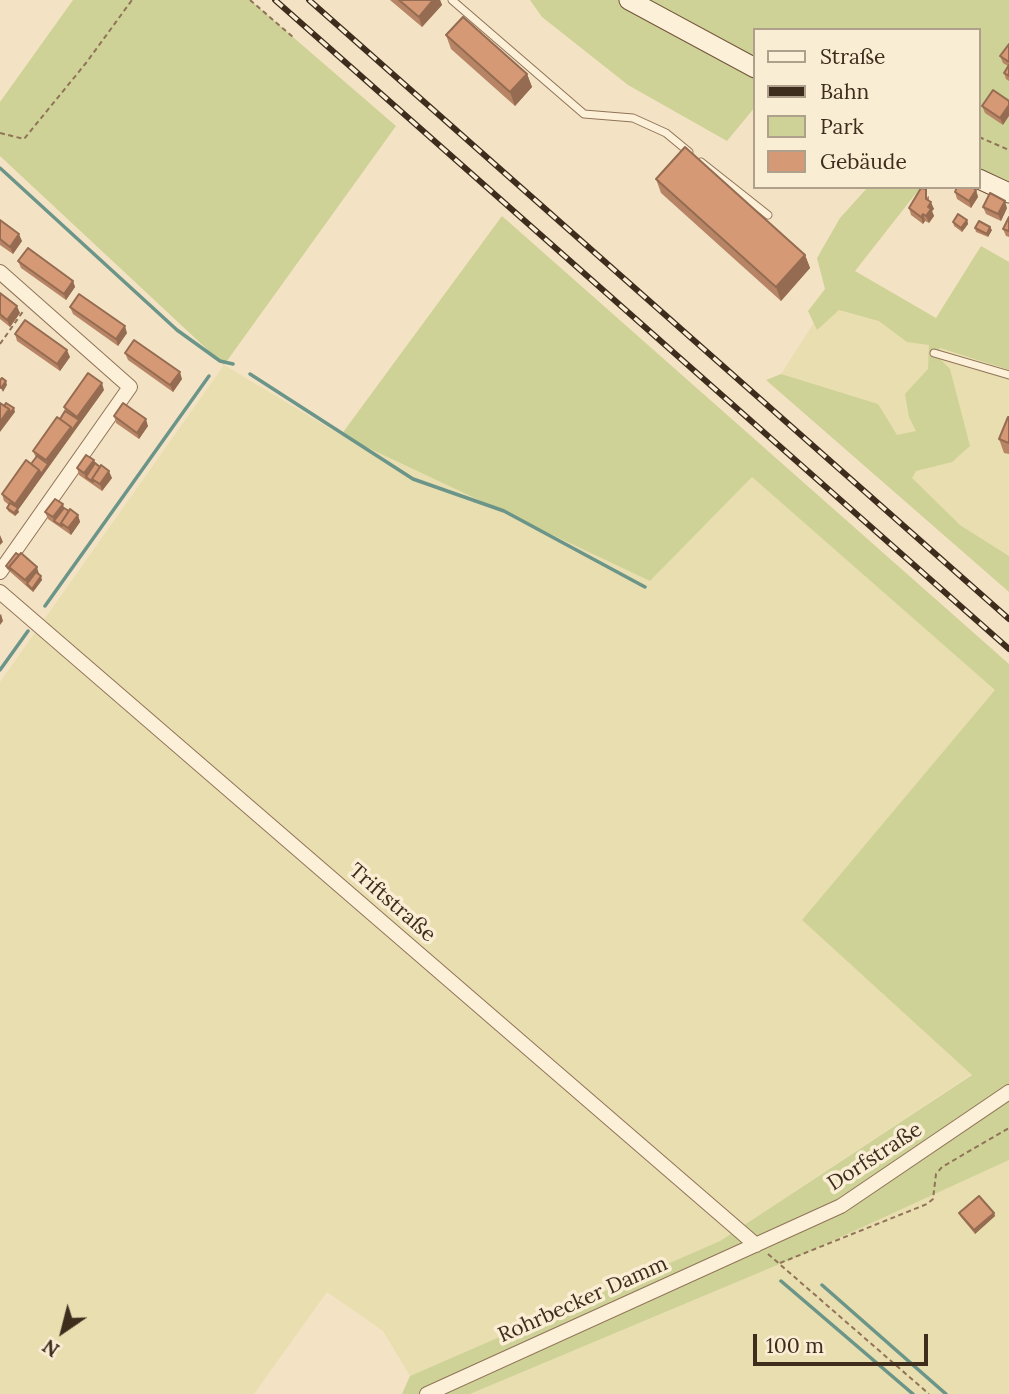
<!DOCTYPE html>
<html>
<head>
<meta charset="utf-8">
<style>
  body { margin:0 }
  #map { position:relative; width:1009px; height:1394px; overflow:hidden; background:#f3e3c4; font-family:Lora,serif }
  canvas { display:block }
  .legend { position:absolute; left:753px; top:28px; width:228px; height:161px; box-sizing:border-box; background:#f9edd4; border:2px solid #aea08b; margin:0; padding:9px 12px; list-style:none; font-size:21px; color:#3e2c1d }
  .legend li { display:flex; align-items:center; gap:14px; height:35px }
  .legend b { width:35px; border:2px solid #aea08b }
  .north { position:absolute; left:28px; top:1296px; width:70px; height:70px; -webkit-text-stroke:5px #f9edd4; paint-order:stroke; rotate:215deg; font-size:19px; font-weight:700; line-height:28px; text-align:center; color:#3e2c1d }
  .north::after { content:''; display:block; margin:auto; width:24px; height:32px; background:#3e2c1d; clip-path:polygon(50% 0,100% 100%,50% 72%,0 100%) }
  .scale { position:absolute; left:753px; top:1334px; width:175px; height:32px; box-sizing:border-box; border:4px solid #3e2c1d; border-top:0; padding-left:9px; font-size:21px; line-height:24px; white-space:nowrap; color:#3e2c1d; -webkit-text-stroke:5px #f9edd4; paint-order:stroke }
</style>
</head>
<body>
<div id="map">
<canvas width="1009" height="1394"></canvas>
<ul class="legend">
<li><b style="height:9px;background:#fcf0d8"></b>Straße</li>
<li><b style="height:9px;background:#3e2c1d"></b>Bahn</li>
<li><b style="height:19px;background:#ced296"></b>Park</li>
<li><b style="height:19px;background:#d59a75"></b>Gebäude</li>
</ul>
<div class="north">N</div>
<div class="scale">100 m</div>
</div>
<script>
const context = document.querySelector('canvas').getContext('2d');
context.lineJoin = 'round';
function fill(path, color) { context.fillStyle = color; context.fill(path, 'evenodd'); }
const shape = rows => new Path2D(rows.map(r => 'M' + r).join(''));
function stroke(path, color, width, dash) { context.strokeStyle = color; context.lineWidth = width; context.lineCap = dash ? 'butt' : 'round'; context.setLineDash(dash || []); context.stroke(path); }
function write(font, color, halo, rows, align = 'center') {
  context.font = font + ' Lora,serif'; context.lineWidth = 7; context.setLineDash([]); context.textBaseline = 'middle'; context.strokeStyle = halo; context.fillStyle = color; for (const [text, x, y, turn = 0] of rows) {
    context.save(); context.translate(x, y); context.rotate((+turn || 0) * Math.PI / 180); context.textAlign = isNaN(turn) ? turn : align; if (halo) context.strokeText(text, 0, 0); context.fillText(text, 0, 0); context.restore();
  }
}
fill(shape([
  [833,293,1009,372,1009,556,960,525,781,374],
  [224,365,341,435,650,581,752,477,996,690,802,920,972,1074,720,1241,410,1376,383,1331,327,1292,254,1394,0,1394,0,682],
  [1009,1160,1009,1394,470,1394,806,1253]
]), '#e9deb0');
fill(shape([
  [73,0,250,0,396,126,224,365,0,156,0,102],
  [530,0,1009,0,1009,187,979,173,979,30,755,30,755,107,727,141,628,85,542,17],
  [868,187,921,187,855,271,936,318,981,246,1009,262,1009,370,940,348,938,357,950,369,970,446,952,462,916,471,912,478,960,525,1009,556,1009,592,766,380,781,374,878,404,897,435,916,431,909,417,905,394,928,369,929,345,907,342,879,321,839,310,817,330,808,311,825,289,817,258,840,218],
  [502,216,1009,664,1009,1160,806,1253,470,1394,402,1394,410,1376,720,1241,972,1075,802,920,995,690,752,477,650,581,341,435]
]), '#ced296');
stroke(shape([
  [0,168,177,330,220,361,233,364],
  [250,374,413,479,504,511,645,587],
  [45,606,209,376],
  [0,670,28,631],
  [781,1281,913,1394],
  [822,1285,946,1394]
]), '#6b9589', 3.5);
const lane = shape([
  [452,0,584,114,633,118,666,133,689,152],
  [701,162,768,215],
  [934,353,1009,375]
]);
const street = shape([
  [0,272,130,387,0,572],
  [0,592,756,1245],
  [427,1394,841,1206,1009,1092]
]);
const secondary = shape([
  [629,0,755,68],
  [979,179,1009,193]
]);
stroke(lane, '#907358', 9);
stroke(street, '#907358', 16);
stroke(secondary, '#72543b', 21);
stroke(shape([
  [250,0,294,38],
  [0,133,24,139,86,63,132,0],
  [979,137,1009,150],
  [0,344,24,310],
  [768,1254,929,1394],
  [780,1263,927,1204,933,1199,936,1174,942,1167,1009,1128]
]), '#907358', 2, [5, 3.5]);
stroke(lane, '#fcf0d8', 7);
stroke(street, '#fcf0d8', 14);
stroke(secondary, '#fcf0d8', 19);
const rail = shape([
  [275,0,1009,649],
  [309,0,1009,619]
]);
stroke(rail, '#3e2c1d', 6);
stroke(rail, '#f9edd4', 3.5, [10]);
fill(shape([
  [390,0,440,0,442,5,422,27],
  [446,35,527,74,532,87,515,106,451,49],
  [1009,44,1009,81,1006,79,1004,73,1008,66,1003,63,1000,56],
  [993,90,1003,125,985,113,982,106],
  [656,179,805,255,810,268,781,301,661,193],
  [976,190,978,197,971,208,957,199,955,192],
  [929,196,929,201,934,209,932,211,934,216,929,223,925,221,923,224,911,215,909,208],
  [983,207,1007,208,1001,221,986,214],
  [1009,217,1009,237,1006,236,1003,229],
  [0,220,22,241,13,254,0,245],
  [967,220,968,224,962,232,954,226,953,222],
  [975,228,992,230,988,237,976,232],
  [18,261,73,281,75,287,66,300,21,268],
  [0,293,20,313,10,327,0,319],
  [70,307,127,333,118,346,73,314],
  [15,334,70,357,60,371,17,341],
  [125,353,182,379,173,392,128,360],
  [104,390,18,510,19,512,15,516,8,511,7,508,9,505,4,501,2,494,31,464,36,458,33,451,60,419,65,411,64,407],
  [114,416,148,426,139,439,116,423],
  [1009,417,1009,454,1004,453,999,439],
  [94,460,95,463,112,478,102,491,79,475,77,468],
  [64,508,78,515,80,522,71,535,48,519,45,512],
  [6,566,39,574,42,580,33,592,7,569],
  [959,1213,994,1213,995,1216,975,1234,961,1217]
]), '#b78465');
fill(shape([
  [433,0,440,0,442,5,422,27,419,17],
  [527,74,532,87,515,106,510,92],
  [1009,105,1009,116,1003,125,1000,118],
  [976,190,978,197,971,208,969,201],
  [1005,201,1007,208,1001,221,998,214],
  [931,202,934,209,932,211,934,216,929,223,926,216,928,207],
  [923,214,925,221,923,224,921,217],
  [967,220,968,224,962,232,961,228],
  [990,227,992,230,988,237,987,234],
  [19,234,22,241,13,254,10,247],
  [805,255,810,268,781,301,776,287],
  [73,281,75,287,66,300,64,294],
  [17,306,20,313,10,327,7,320],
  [125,326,127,333,118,346,116,339],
  [67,350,70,357,60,371,57,364],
  [180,372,182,379,173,392,170,385],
  [6,381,7,385,3,392,1,388],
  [102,383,104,390,73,433,72,430,79,420,77,417],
  [14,408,15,412,0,432,0,422,9,409],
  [146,419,148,426,139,439,137,433],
  [71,427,73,433,18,510,19,512,15,516,14,513,17,509,15,504,39,470,48,464,46,460],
  [94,460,97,467,86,477,84,473],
  [109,471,112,478,102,491,100,484],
  [63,504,65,511,54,521,53,517],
  [78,515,80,522,71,535,68,528],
  [0,535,3,542,0,545],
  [37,567,39,574,29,586,25,580],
  [41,576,42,580,33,592,32,589],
  [1,614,3,621,0,625,0,615],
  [994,1213,995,1216,975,1234,974,1230]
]), '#956c52');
const building = shape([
  [399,0,433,0,419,17,399,0],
  [463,17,527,74,510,92,446,35,463,17],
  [1009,44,1009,62,1000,56,1009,44],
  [1009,65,1009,76,1004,73,1009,65],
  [993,90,1009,101,1009,105,1000,118,982,106,993,90],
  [685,147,805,255,776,287,656,179,685,147],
  [957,187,972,187,976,190,969,201,955,192,957,187],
  [921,188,926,189,926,199,931,202,928,207,931,209,926,216,923,214,921,217,909,208,921,188],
  [990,193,1005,201,998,214,983,207,990,193],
  [958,214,967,220,961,228,953,222,958,214],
  [1009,217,1009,231,1003,229,1009,217],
  [0,220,19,234,10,247,0,239,0,220],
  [979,221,990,227,987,234,975,228,979,221],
  [28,248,73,281,64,294,18,261,28,248],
  [0,293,17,306,7,320,0,314,0,293],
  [79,294,125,326,116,339,70,307,79,294],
  [25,320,67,350,57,364,15,334,25,320],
  [134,340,180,372,170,385,125,353,134,340],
  [88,373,102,383,77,417,64,407,88,373],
  [2,378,6,381,1,388,0,387,0,380,2,378],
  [0,403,9,409,0,422,0,403],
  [6,403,14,408,10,413,9,409,4,406,6,403],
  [123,403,146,419,137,433,114,416,123,403],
  [65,411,79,420,72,430,71,427,60,419,65,411],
  [57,417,71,427,46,460,33,451,57,417],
  [1008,417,1009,417,1009,443,999,439,1008,417],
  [86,455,94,460,84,473,77,468,86,455],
  [37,456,48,464,41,474,39,470,31,464,37,456],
  [26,460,39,470,15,504,2,494,26,460],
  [95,463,100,467,92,479,93,482,86,477,95,463],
  [101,465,109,471,100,484,92,479,101,465],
  [55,499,63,504,53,517,45,512,55,499],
  [10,503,18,508,14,513,7,508,10,503],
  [64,508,69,511,61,523,62,526,54,521,64,508],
  [70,509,78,515,68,528,61,523,70,509],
  [16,553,19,555,9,567,11,570,6,566,16,553],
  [21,553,37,567,25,580,9,567,21,553],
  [36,572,41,576,32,589,27,584,36,572],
  [979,1196,994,1213,974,1230,959,1213,979,1196]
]);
fill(building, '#d59a75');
stroke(building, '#956c52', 2);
write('21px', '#3e2c1d', '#f9edd4', [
  ["Triftstraße",392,903,41],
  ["Dorfstraße",875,1157,-33],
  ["Rohrbecker Damm",583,1300,-24]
]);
</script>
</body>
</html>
